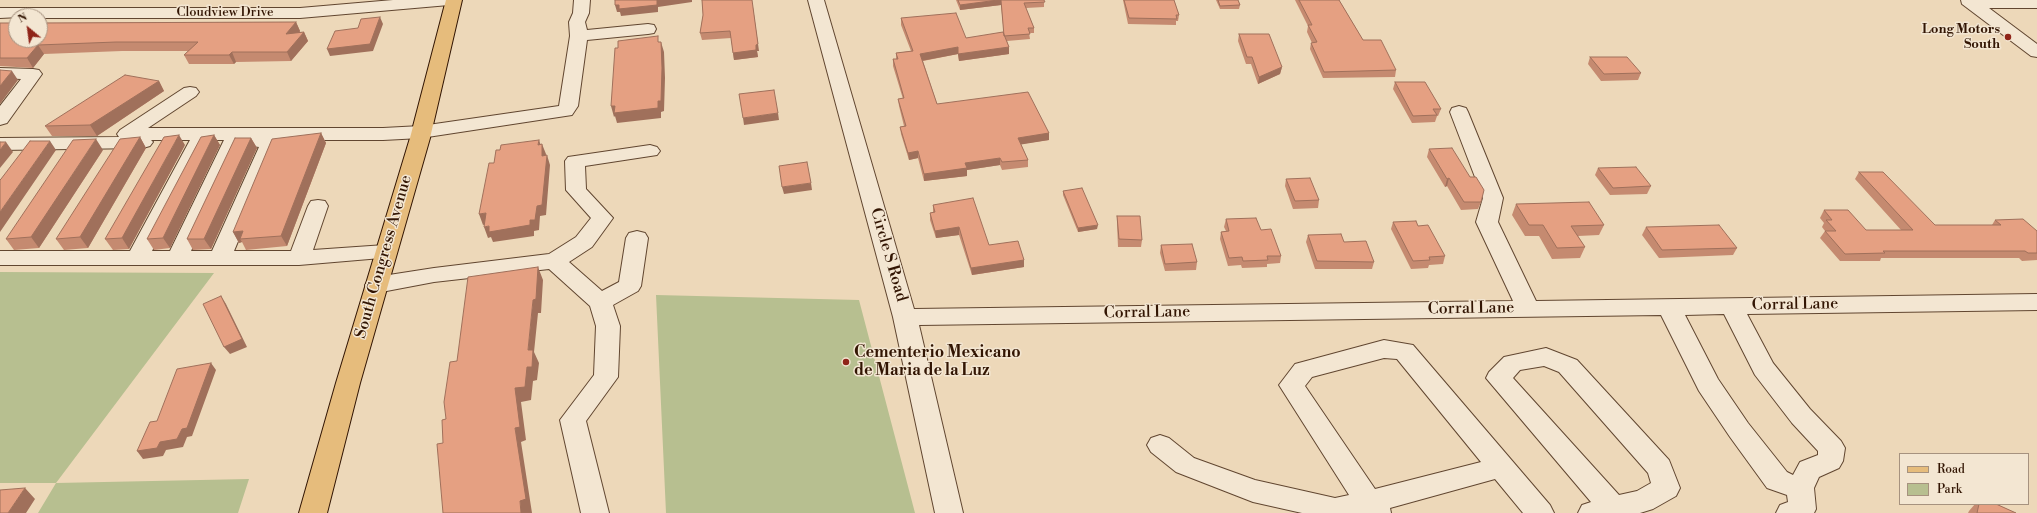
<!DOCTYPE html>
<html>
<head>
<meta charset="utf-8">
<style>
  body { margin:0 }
  #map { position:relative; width:2037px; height:513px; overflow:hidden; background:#edd8b9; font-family:"Libre Bodoni",serif }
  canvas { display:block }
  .legend { position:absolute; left:1899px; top:453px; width:130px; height:52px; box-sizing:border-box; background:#f3e6d2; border:1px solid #a6927f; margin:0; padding:5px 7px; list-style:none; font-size:12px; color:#321503 }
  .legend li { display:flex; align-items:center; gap:8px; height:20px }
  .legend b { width:20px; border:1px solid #a6927f }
  .north { position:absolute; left:8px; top:8px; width:40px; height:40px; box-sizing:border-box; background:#f3e6d2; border:1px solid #a6927f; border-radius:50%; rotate:331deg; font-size:11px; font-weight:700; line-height:16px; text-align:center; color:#321503 }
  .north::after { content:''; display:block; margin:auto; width:14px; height:18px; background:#8f2418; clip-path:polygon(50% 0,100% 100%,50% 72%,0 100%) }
</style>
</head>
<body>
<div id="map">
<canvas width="2037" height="513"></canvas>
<ul class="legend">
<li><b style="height:5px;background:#e6bc7c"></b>Road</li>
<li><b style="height:11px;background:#b7bf90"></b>Park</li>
</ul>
<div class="north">N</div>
</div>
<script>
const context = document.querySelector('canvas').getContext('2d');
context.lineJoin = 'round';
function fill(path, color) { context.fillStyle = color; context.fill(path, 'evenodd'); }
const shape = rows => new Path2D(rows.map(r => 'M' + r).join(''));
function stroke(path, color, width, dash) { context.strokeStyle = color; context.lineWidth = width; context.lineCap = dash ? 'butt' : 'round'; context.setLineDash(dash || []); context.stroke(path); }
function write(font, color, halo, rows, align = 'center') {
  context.font = font + ' "Libre Bodoni",serif'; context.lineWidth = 3; context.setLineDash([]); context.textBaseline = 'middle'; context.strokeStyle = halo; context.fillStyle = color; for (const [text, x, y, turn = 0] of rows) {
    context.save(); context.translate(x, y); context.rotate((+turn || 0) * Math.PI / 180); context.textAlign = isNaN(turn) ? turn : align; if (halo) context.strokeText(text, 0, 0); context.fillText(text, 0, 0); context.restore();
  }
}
fill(shape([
  [0,272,214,273,56,483,249,479,238,513,38,513,56,483,0,483],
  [656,295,859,300,915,513,666,513]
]), '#b7bf90');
const minor = shape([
  [393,0,457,0,455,3,449,5,300,18,40,18,40,16,0,18,0,8,300,8,393,0],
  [574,0,590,0,589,13,585,22,587,30,648,24,654,25,656,29,654,33,648,34,587,40,578,106,572,115,421,138,383,140,280,140,234,251,291,251,308,206,311,201,318,200,325,201,328,206,313,250,385,245,393,247,396,252,393,257,299,265,0,265,0,251,130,251,190,140,151,140,153,142,150,146,143,148,0,150,0,138,119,137,117,134,120,130,184,88,190,87,196,88,199,92,196,96,148,128,383,128,421,126,559,106,570,36,569,22,573,13,574,0],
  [206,140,224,140,170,251,152,251,208,142,206,140],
  [242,142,244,145,259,147,212,251,191,251,242,142],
  [808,0,824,0,914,309,1513,301,1476,222,1483,198,1450,112,1452,108,1459,106,1466,108,1468,112,1503,198,1498,222,1536,301,2037,294,2037,310,1747,314,1773,363,1810,409,1841,441,1845,448,1843,461,1839,468,1819,477,1814,488,1816,509,1814,513,1776,513,1780,505,1788,502,1787,495,1767,488,1730,437,1699,391,1661,315,919,325,963,513,935,513,893,317,808,0],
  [1724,314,1755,375,1792,423,1818,451,1818,455,1800,462,1793,475,1787,472,1748,423,1718,379,1685,315,1724,314],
  [1961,0,2037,0,2037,8,1989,8,2037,44,2037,57,2031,56,1962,4,1961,0],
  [0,68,33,69,39,70,42,74,7,123,0,125,0,106,21,79,0,78,0,68],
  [650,145,657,147,660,151,657,155,585,166,586,189,613,218,592,247,569,262,602,291,619,282,626,238,629,233,637,231,645,233,648,238,641,286,638,291,613,305,620,326,618,377,586,421,609,513,581,513,560,420,594,375,596,326,590,306,549,269,434,282,376,293,368,290,365,285,368,280,376,277,434,268,549,254,576,237,591,218,566,190,565,161,568,157,650,145],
  [1384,340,1413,345,1550,505,1554,513,1523,513,1495,479,1390,508,1391,513,1302,513,1253,502,1176,472,1151,452,1147,445,1151,438,1160,435,1169,438,1194,458,1255,480,1335,498,1349,495,1279,385,1295,364,1384,340],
  [1384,358,1397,359,1481,462,1375,489,1305,386,1312,377,1384,358],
  [1546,348,1577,360,1669,460,1680,488,1676,496,1653,509,1640,513,1578,513,1582,505,1591,502,1486,378,1489,372,1504,357,1546,348],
  [1544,366,1559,372,1648,473,1651,483,1637,491,1619,495,1513,378,1520,370,1544,366]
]);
const major = shape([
  [446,0,462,0,430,138,360,383,327,513,299,513,336,383,410,138,446,0]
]);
stroke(minor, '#614630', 2);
stroke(major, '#321503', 2);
fill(minor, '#f3e6d2');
fill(major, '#e6bc7c');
fill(shape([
  [702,0,759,51,757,51,758,57,734,60,731,38,702,40,700,33,703,15],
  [956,0,1044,0,1044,7,1026,8,1034,28,1034,33,1029,33,1030,39,1007,41,1009,47,1009,54,959,61,958,54,923,61,937,104,1049,133,1049,140,1021,144,1028,160,1028,167,1002,170,1000,165,967,170,967,176,924,181,918,158,909,160,901,134,900,127,904,126,899,106,898,99,903,99,893,66,893,59,896,59,896,53,911,51,901,25,901,18,966,38,1004,35,1001,5,960,10],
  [1123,0,1174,0,1179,15,1178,21,1176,21,1176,25,1128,24],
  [1216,0,1238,0,1240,5,1239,9,1220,9],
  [1295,0,1339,0,1363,40,1396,70,1395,77,1323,78,1310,49,1311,43,1312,43,1307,32,1308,26],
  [296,22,300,31,300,32,304,32,308,41,291,61,236,62,234,64,189,64,184,55,188,51,122,51,44,54,33,68,0,66,0,67,0,23],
  [1239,34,1282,67,1280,74,1258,84,1251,64,1246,64,1238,41],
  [1590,57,1641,73,1638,80,1601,81,1588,64],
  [159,81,164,91,97,136,52,136,45,126],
  [1395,82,1441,109,1438,116,1437,116,1435,122,1412,123,1393,89],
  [321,133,326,143,287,246,246,250,242,242,239,243,233,232],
  [214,135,220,145,170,248,154,250,147,239],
  [140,137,146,148,88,248,64,250,56,239],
  [251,138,257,148,211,249,193,250,187,239],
  [185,145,129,249,113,250,105,239],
  [1429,149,1481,202,1478,209,1461,210,1447,186,1445,187,1427,157],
  [103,150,39,248,14,250,6,239],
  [1598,168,1651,186,1647,194,1610,195,1595,175],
  [1859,172,1935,225,1992,225,1995,220,2037,231,2037,260,2022,261,2019,258,1881,258,1880,261,1840,261,1820,238,1825,231,1822,227,1824,223,1820,218,1824,210,1866,230,1901,230,1855,179],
  [1286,179,1319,200,1318,208,1293,209,1285,186],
  [1063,191,1097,229,1078,232,1063,195],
  [1516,204,1604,225,1599,235,1578,236,1585,247,1580,258,1552,259,1539,236,1525,236,1512,215],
  [933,205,989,245,1024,260,1024,267,972,275,959,235,936,238,930,220,930,213,933,212],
  [1117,216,1142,240,1141,247,1118,247,1117,223],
  [1226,219,1261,230,1281,256,1280,263,1267,264,1267,267,1242,268,1241,265,1228,266,1220,239,1221,232,1226,231,1224,227],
  [1393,222,1418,226,1445,256,1443,264,1429,265,1428,268,1411,269,1391,229],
  [1646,227,1737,248,1733,255,1659,258,1642,235],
  [1308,235,1344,242,1374,262,1372,269,1315,269,1306,242],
  [1161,245,1197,262,1196,270,1165,271,1160,253],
  [1975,504,1996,504,2016,513,1968,513,1969,511]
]), '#c58a70');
fill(shape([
  [658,0,692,0,692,2,658,7,658,12,621,16,620,12,617,12,615,5],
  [752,0,759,51,757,51,758,57,734,60,733,53,756,45],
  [998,0,1001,0,1001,5,960,10,960,5],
  [380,17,383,24,373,51,330,56,327,49],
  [296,22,300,31,290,43,286,34],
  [304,32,308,41,291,61,287,52],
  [661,42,664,52,665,78,664,111,661,112,661,118,617,123,615,116,614,117,611,106],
  [38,45,44,54,33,68,27,58],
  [958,47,958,54,921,61,920,54],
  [1009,47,1009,54,959,61,958,54],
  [232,52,236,62,234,64,229,55],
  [1282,67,1280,74,1258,84,1259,77],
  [12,71,18,80,0,104,0,86],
  [159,81,164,91,97,136,90,125],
  [778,113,779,120,744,125,743,118],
  [321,133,326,143,287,246,281,236],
  [1049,133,1049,140,1018,145,1018,138],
  [179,135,185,145,129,249,122,238],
  [214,135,220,145,170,248,163,238],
  [140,137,146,148,88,248,80,237],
  [251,138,257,148,211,249,204,239],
  [96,139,103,150,39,248,31,237],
  [539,140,542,149,542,144,546,154,545,166,538,145],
  [50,141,56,150,0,232,0,212],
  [6,142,13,152,0,168,0,150],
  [918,151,918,158,909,160,908,153],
  [547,155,550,165,546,215,540,216,539,230,534,231,534,236,493,242,491,237,488,238,484,227,530,220,537,206],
  [1000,158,1000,165,967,170,967,176,924,181,924,174,965,163],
  [1449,178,1447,186,1445,187,1447,179],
  [811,183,812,190,784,194,782,187],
  [486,213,490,223,483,225,479,214],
  [1098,225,1097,229,1078,232,1078,228],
  [959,227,959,235,936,238,935,231],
  [243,231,240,239,242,242,239,243,233,232],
  [1024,260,1024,267,972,275,971,268],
  [538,267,543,280,541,313,538,313,534,352,539,363,537,380,533,381,531,400,521,402,526,440,521,442,532,513,521,513,520,501,515,428,515,388,528,350,533,300],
  [221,296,226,304,247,347,230,354,224,347],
  [211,363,216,370,192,436,187,437,183,447,166,450,163,456,143,459,137,451],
  [25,488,35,499,26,513,8,513]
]), '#a0705b');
const building = shape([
  [615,0,658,0,657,0,657,5,619,9,619,5,615,5,615,0],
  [702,0,752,0,758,44,756,45,756,50,733,53,730,31,700,33,703,15,702,0],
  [958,0,998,0,960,5,958,0],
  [1001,0,1044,0,1045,2,1024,3,1034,28,1028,28,1030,34,1004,36,1001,0],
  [1124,0,1174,0,1179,15,1176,15,1177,19,1129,18,1124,0],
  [1218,0,1238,0,1240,5,1220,6,1218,0],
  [1299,0,1339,0,1363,40,1381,40,1396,70,1324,72,1311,43,1317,42,1308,25,1312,25,1299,0],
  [956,13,966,38,1003,32,1009,47,958,54,958,47,920,54,937,104,1028,92,1049,133,1018,138,1028,160,1002,162,1000,158,965,163,967,168,924,174,918,151,908,153,900,127,906,126,898,99,904,98,893,59,898,59,896,53,913,51,901,18,956,13],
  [380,17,370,44,327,49,335,31,358,28,361,19,380,17],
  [296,22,286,34,304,32,287,52,232,52,229,55,184,55,198,42,116,42,38,45,27,58,0,58,0,23,16,23,16,40,40,40,40,23,296,22],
  [1239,34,1269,34,1282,67,1259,77,1252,57,1247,57,1239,34],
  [658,36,658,42,661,42,662,68,661,101,658,101,658,108,614,113,615,106,611,106,615,48,618,48,618,41,658,36],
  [1590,57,1627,57,1641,73,1604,74,1590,57],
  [0,70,12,71,0,86,0,70],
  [125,75,159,81,90,125,45,126,125,75],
  [1395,82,1425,82,1441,109,1433,109,1437,115,1413,116,1395,82],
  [774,90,778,113,743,118,739,94,774,90],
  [321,133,281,236,240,239,243,231,233,232,272,139,321,133],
  [179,135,122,238,105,239,164,137,179,135],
  [214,135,163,238,147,239,201,137,214,135],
  [140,137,80,237,56,239,120,139,140,137],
  [235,138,251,138,204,239,187,239,235,138],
  [96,139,31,237,6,239,73,140,96,139],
  [539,140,538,145,542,144,542,156,547,155,542,205,537,206,535,220,530,220,530,225,489,232,489,226,484,227,486,213,479,214,489,163,494,163,496,150,500,150,501,145,539,140],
  [30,141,50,141,0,212,0,180,1,179,30,141],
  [0,142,6,142,0,150,0,142],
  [1452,148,1470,177,1476,177,1484,190,1481,202,1464,202,1449,178,1447,179,1429,149,1452,148],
  [807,162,811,183,782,187,779,166,807,162],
  [1636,167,1651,186,1613,188,1598,168,1636,167],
  [1859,172,1883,172,1935,225,2001,225,1995,220,2023,219,2037,231,2037,253,2028,253,2025,251,1883,251,1885,253,1845,254,1825,231,1836,231,1826,220,1832,220,1824,210,1848,210,1866,230,1913,230,1859,172],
  [1310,178,1319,200,1295,201,1286,179,1310,178],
  [1082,188,1098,225,1078,228,1063,191,1082,188],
  [973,198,989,245,1018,241,1024,260,971,268,959,227,935,231,930,213,935,212,933,205,973,198],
  [1589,202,1604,225,1571,226,1585,247,1557,248,1543,225,1529,225,1516,204,1589,202],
  [1117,216,1140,216,1142,240,1119,239,1117,216],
  [1256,218,1261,230,1271,229,1281,256,1267,256,1268,260,1243,261,1242,257,1229,258,1221,232,1229,231,1226,219,1256,218],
  [1416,221,1418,226,1428,225,1445,256,1429,257,1430,260,1413,261,1393,222,1416,221],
  [1719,225,1737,248,1662,250,1646,227,1719,225],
  [1341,234,1344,242,1366,241,1374,262,1317,261,1308,235,1341,234],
  [1192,244,1197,262,1165,264,1161,245,1192,244],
  [538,267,536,299,533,300,528,350,533,350,532,367,527,367,525,387,515,388,520,427,515,428,526,499,520,501,521,513,443,513,437,444,443,443,442,420,446,419,444,402,450,362,457,361,468,277,538,267],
  [221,296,242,339,224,347,203,304,221,296],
  [211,363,187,428,182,429,177,439,160,442,157,448,137,451,150,422,157,421,177,369,211,363],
  [25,488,8,513,0,513,0,490,25,488],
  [1979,504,1996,504,2016,513,1977,513,1979,504]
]);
fill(building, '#e5a082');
stroke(building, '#a0705b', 1);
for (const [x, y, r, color] of [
  [2008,37,4,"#8f2418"],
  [846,362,4,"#8f2418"]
]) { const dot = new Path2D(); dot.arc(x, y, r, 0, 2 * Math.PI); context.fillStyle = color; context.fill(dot); stroke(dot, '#f3e6d2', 1.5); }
write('13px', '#321503', '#f3e6d2', [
  ["Cloudview Drive",225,13]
]);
write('bold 13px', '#321503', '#f3e6d2', [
  ["Long Motors",2000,30],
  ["South",2000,45]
], 'right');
write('16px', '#321503', '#f3e6d2', [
  ["Circle S Road",888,255,74],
  ["South Congress Avenue",384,257,-74],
  ["Corral Lane",1795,305,-1],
  ["Corral Lane",1471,309,-1],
  ["Corral Lane",1147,313,-1]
]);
write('bold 16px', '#321503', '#f3e6d2', [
  ["Cementerio Mexicano",854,353],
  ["de Maria de la Luz",854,371]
], 'left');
</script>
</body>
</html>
